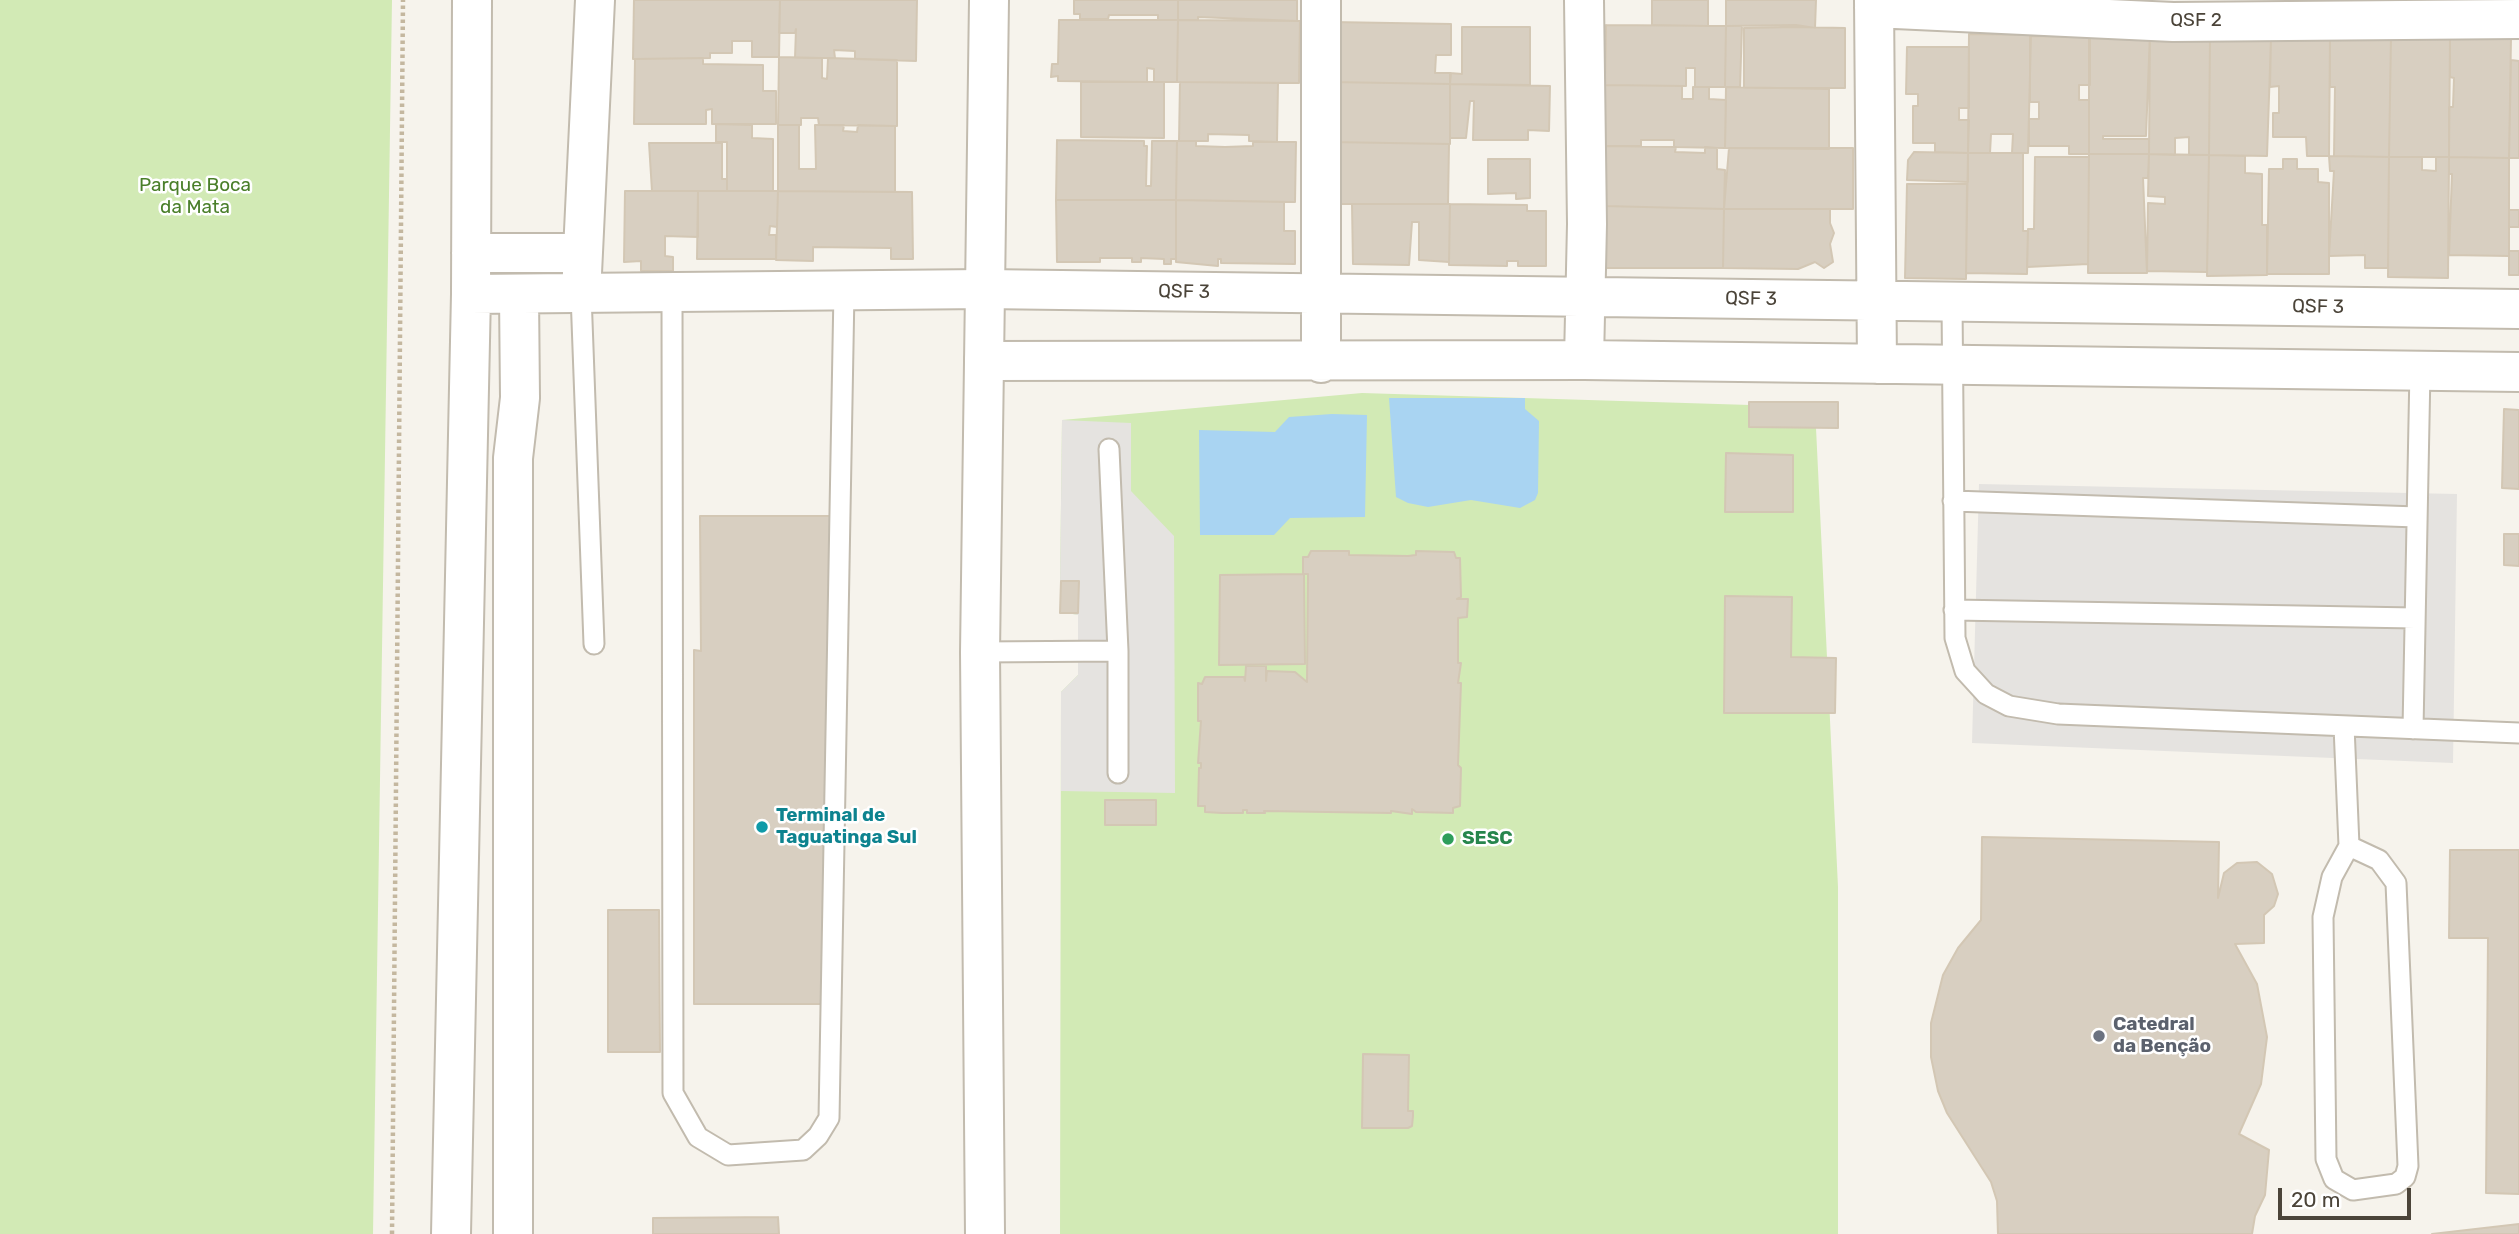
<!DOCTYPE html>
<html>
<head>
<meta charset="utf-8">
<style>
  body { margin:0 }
  #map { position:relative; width:2519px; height:1234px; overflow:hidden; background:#f6f3ec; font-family:Rubik,sans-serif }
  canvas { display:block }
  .scale { position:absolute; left:2278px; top:1188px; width:133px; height:32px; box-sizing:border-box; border:4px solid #4b4439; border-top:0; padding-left:9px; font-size:21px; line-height:24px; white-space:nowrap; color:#4b4439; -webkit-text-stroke:5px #fff; paint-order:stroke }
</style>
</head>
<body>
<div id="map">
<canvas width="2519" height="1234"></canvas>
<div class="scale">20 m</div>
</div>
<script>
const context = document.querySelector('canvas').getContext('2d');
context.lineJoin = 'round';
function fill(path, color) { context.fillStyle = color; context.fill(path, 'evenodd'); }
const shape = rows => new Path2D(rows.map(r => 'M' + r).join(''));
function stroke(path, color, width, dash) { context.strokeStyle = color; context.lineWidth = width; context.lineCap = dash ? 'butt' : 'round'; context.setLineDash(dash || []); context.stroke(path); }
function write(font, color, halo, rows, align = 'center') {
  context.font = font + ' Rubik,sans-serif'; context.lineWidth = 5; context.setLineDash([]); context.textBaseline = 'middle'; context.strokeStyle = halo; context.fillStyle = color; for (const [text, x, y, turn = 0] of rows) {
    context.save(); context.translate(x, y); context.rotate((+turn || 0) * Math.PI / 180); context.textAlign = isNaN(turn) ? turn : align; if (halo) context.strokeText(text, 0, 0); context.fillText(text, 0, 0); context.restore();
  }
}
fill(shape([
  [0,0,392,0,373,1234,0,1234],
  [1362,393,1815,407,1838,887,1838,1234,1060,1234,1061,692,1078,675,1078,615,1067,613,1068,586,1060,586,1062,420]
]), '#d2eab5');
fill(shape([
  [1062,420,1131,423,1131,491,1174,536,1175,793,1061,791,1061,692,1078,675,1078,615,1067,613,1068,586,1060,586],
  [1979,484,2457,494,2453,763,1972,743]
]), '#e5e3e0');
fill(shape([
  [1389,398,1525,398,1525,409,1539,421,1538,493,1535,500,1520,508,1471,500,1428,507,1408,503,1396,497],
  [1332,414,1367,415,1365,517,1290,518,1274,535,1200,535,1199,430,1275,432,1289,417]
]), '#a9d4f2');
const building = shape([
  [634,0,780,0,779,57,752,57,752,41,732,41,732,53,710,53,710,58,633,59,634,0],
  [780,0,917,0,916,61,855,59,855,51,834,50,835,58,795,58,796,29,795,33,779,33,780,0],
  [1074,0,1178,0,1178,20,1158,20,1158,15,1109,15,1108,19,1080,19,1080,14,1074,14,1074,0],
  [1178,0,1297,0,1297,21,1198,17,1198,20,1178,20,1178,0],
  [1652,0,1708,0,1708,26,1652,25,1652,0],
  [1726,0,1816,0,1815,28,1796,25,1726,26,1726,0],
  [1059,20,1178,20,1177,82,1154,82,1154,69,1147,68,1147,82,1058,81,1058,76,1051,77,1052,64,1058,64,1059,20],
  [1178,20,1300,21,1299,83,1177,82,1178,20],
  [1331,22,1451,24,1451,55,1436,55,1435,73,1451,73,1450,84,1330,82,1331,22],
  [1606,25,1726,26,1725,87,1695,87,1695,68,1686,68,1686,86,1605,85,1606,25],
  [1726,26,1742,26,1740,87,1725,87,1726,26],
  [1462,27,1530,27,1530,85,1450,84,1450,73,1462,74,1462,27],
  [1795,27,1845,28,1845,88,1744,88,1744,28,1795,27],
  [2150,31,2210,37,2209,155,2189,155,2189,137,2175,138,2175,155,2149,154,2150,31],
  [2089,32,2150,33,2146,136,2103,136,2103,139,2149,139,2149,154,2089,154,2089,32],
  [1969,34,2031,35,2028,153,2012,153,2013,134,1991,134,1990,153,1968,153,1969,34],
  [2030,36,2090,37,2090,85,2079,85,2079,100,2089,100,2089,154,2069,154,2069,146,2029,146,2029,119,2039,119,2039,102,2030,102,2030,36],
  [2391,36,2450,37,2449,157,2389,157,2391,36],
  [2210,37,2271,38,2267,156,2209,155,2210,37],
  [2330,37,2391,38,2389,157,2334,156,2335,87,2330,87,2330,37],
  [2330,37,2329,156,2307,156,2306,137,2273,137,2273,113,2279,113,2279,86,2270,87,2271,38,2330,37],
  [2450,37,2511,38,2509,158,2449,157,2449,107,2453,107,2454,78,2450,77,2450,37],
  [1907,47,1969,47,1969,108,1959,108,1959,120,1969,120,1968,153,1935,152,1935,143,1913,143,1913,106,1918,106,1918,94,1906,94,1907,47],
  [779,57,822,58,822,78,827,79,828,58,897,60,897,126,819,125,818,118,801,118,801,125,778,125,779,57],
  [703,58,703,64,763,65,763,91,776,91,776,124,712,124,712,109,706,110,706,124,634,124,635,59,703,58],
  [2511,60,2519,61,2519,158,2509,158,2511,60],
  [1081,82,1164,82,1164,138,1081,137,1081,82],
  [1180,82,1278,83,1277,142,1249,141,1249,135,1208,134,1208,141,1179,141,1180,82],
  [1330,82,1450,84,1450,144,1330,142,1330,82],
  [1450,84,1550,86,1549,131,1528,130,1528,140,1473,140,1474,101,1470,101,1466,138,1450,138,1450,84],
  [1605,85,1682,86,1682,99,1693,99,1693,87,1709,87,1709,99,1726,100,1725,148,1674,147,1674,140,1641,140,1641,146,1604,146,1605,85],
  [1726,87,1829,89,1829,149,1725,148,1726,87],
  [716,124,752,125,752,138,773,139,773,191,727,191,727,142,716,142,716,124],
  [778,125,799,125,799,169,816,169,815,125,844,125,843,131,857,132,858,125,895,126,895,192,778,191,778,125],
  [1057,140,1144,141,1144,146,1147,146,1146,186,1151,186,1152,141,1177,141,1176,200,1056,200,1057,140],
  [1177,141,1196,141,1196,146,1225,147,1253,146,1253,142,1296,142,1295,202,1176,200,1177,141],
  [1330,142,1449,144,1448,204,1335,204,1330,142],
  [649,143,722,143,722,179,727,179,727,191,652,191,649,143],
  [1606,146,1676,147,1675,152,1705,153,1705,147,1717,148,1717,169,1725,170,1724,209,1604,206,1606,146],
  [1729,148,1853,148,1853,209,1724,209,1729,148],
  [1914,152,1968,153,1968,182,1907,180,1908,160,1914,152],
  [1968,153,2023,153,2023,231,2028,231,2027,274,1966,273,1968,153],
  [2089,154,2149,154,2148,178,2143,178,2147,273,2088,273,2089,154],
  [2149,154,2209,155,2207,272,2147,271,2148,203,2165,204,2165,197,2148,196,2149,154],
  [2209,155,2245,156,2245,173,2262,174,2262,225,2267,225,2267,275,2207,276,2209,155],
  [2329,156,2389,157,2388,268,2365,268,2365,255,2329,256,2334,171,2330,171,2329,156],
  [2035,157,2089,157,2088,264,2027,267,2028,229,2034,229,2035,157],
  [2389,157,2422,157,2422,170,2436,171,2436,157,2449,157,2448,278,2388,277,2389,157],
  [2449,157,2509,158,2509,256,2449,255,2452,174,2449,174,2449,157],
  [1488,159,1530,159,1530,198,1516,199,1516,193,1488,194,1488,159],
  [2283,159,2297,159,2297,169,2318,169,2318,182,2329,183,2329,274,2267,274,2269,169,2283,169,2283,159],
  [1907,184,1967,184,1966,279,1905,278,1907,184],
  [625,191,698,191,698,237,665,236,665,256,673,257,673,271,641,271,641,261,624,262,625,191],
  [698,191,778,191,777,227,770,226,769,235,776,235,776,259,697,259,698,191],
  [778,191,912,192,913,259,891,259,891,248,813,247,813,261,776,260,778,191],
  [1056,200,1176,200,1176,259,1171,259,1171,264,1164,264,1164,259,1141,258,1141,262,1132,262,1132,258,1100,258,1100,262,1057,262,1056,200],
  [1176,200,1284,202,1284,231,1295,231,1295,264,1221,263,1221,259,1218,259,1218,266,1176,262,1176,200],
  [1352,204,1450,204,1449,262,1419,260,1419,222,1412,222,1409,265,1353,264,1352,204],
  [1450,204,1527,205,1527,211,1546,211,1546,266,1518,266,1518,261,1507,261,1507,266,1449,265,1450,204],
  [1605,206,1724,209,1723,268,1604,268,1605,206],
  [1724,209,1830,209,1830,223,1834,233,1830,244,1833,262,1824,268,1815,262,1798,269,1723,268,1724,209],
  [2509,210,2519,210,2519,227,2509,227,2509,210],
  [2509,251,2519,251,2519,275,2509,275,2509,251],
  [1749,402,1838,402,1838,428,1749,427,1749,402],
  [2504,409,2519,410,2519,489,2502,488,2504,409],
  [1726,453,1793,455,1793,512,1725,512,1726,453],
  [700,516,831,516,831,1004,694,1004,694,650,701,651,700,516],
  [2504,534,2519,534,2519,566,2504,565,2504,534],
  [1311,551,1349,551,1349,555,1408,556,1416,555,1416,551,1454,552,1456,558,1460,558,1461,597,1457,599,1468,599,1467,617,1458,618,1458,663,1461,663,1458,683,1461,683,1458,765,1461,768,1460,806,1453,808,1453,813,1416,812,1412,809,1412,814,1391,811,1391,813,1264,811,1265,813,1247,813,1247,810,1243,810,1243,813,1222,813,1205,812,1205,806,1198,806,1199,768,1201,768,1201,763,1198,763,1201,721,1198,721,1198,683,1202,684,1205,677,1244,677,1245,681,1246,666,1266,666,1266,681,1267,671,1295,672,1307,682,1308,574,1303,574,1303,557,1308,557,1311,551],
  [1304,574,1305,664,1219,665,1220,575,1304,574],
  [1061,581,1079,581,1078,613,1060,613,1061,581],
  [1725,596,1792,597,1791,657,1836,658,1835,713,1724,713,1725,596],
  [1105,800,1156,800,1156,825,1105,825,1105,800],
  [1982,837,2219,842,2218,898,2224,873,2237,863,2257,862,2272,874,2278,894,2274,906,2264,915,2264,943,2235,944,2257,984,2267,1037,2261,1084,2239,1134,2269,1150,2265,1195,2255,1216,2252,1234,1998,1234,1997,1201,1991,1182,1947,1113,1938,1091,1931,1057,1931,1023,1943,975,1958,948,1981,920,1982,837],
  [2450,850,2519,850,2519,1194,2486,1193,2488,938,2449,938,2450,850],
  [608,910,659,910,660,1052,608,1052,608,910],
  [1363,1054,1409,1055,1408,1111,1413,1111,1413,1116,1412,1126,1408,1128,1362,1128,1363,1054],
  [778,1217,779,1234,653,1234,653,1218,778,1217],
  [2519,1224,2519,1234,2432,1234,2519,1224]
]);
fill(building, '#d8cfc1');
stroke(building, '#d3c7b4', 2);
const service = shape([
  [672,293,673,1093,698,1137,728,1155,803,1150,818,1136,829,1118,844,291],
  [581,294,594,644],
  [1952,302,1955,638,1965,671,1986,694,2009,706,2058,714,2519,733],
  [1109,449,1118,651,1118,773],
  [1953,501,2417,517],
  [1954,610,2415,618],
  [980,652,1118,651],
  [2344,726,2349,846,2332,877,2323,917,2326,1159,2334,1179,2353,1190,2396,1184,2405,1177,2408,1166,2396,883,2379,860,2349,846],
  [2413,729,2420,370]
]);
const minor = shape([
  [1874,0,1877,364],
  [1874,8,2173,22,2519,19],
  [471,253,583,253],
  [471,294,984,289,2519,309],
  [581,294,595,0],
  [1584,360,1587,224,1584,0],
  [984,361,1584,360,2519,372],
  [1321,363,1321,0],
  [451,1234,471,294,472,0],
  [513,1234,513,458,520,398,519,295]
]);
const tertiary = shape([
  [985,1234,980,652,989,0]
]);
stroke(service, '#c2bbae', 23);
stroke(minor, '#c2bbae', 42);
stroke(tertiary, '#c2bbae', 42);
stroke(shape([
  [392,1234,403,0]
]), '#c4b79f', 4.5, [3.5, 3.5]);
stroke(service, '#fff', 19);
stroke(minor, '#fff', 38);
stroke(tertiary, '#fff', 38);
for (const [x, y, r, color] of [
  [762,827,7,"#0f9aa8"],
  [1448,839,7,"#2e9e5b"],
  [2099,1036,7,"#6b7280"]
]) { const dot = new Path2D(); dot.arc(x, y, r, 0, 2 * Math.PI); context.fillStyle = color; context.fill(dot); stroke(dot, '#fff', 2.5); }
write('19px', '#4b4439', '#fff', [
  ["QSF 2",2196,21],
  ["QSF 3",1184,292,1],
  ["QSF 3",1751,299,1],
  ["QSF 3",2318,307,1]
]);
write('19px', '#4a7f2a', '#fff', [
  ["Parque Boca",195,186],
  ["da Mata",195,208]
]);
write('bold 19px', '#0d838f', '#fff', [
  ["Terminal de",776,816],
  ["Taguatinga Sul",776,838]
], 'left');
write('bold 19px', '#27864d', '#fff', [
  ["SESC",1462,839]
], 'left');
write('bold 19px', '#5b616d', '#fff', [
  ["Catedral",2113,1025],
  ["da Benção",2113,1047]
], 'left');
</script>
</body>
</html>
